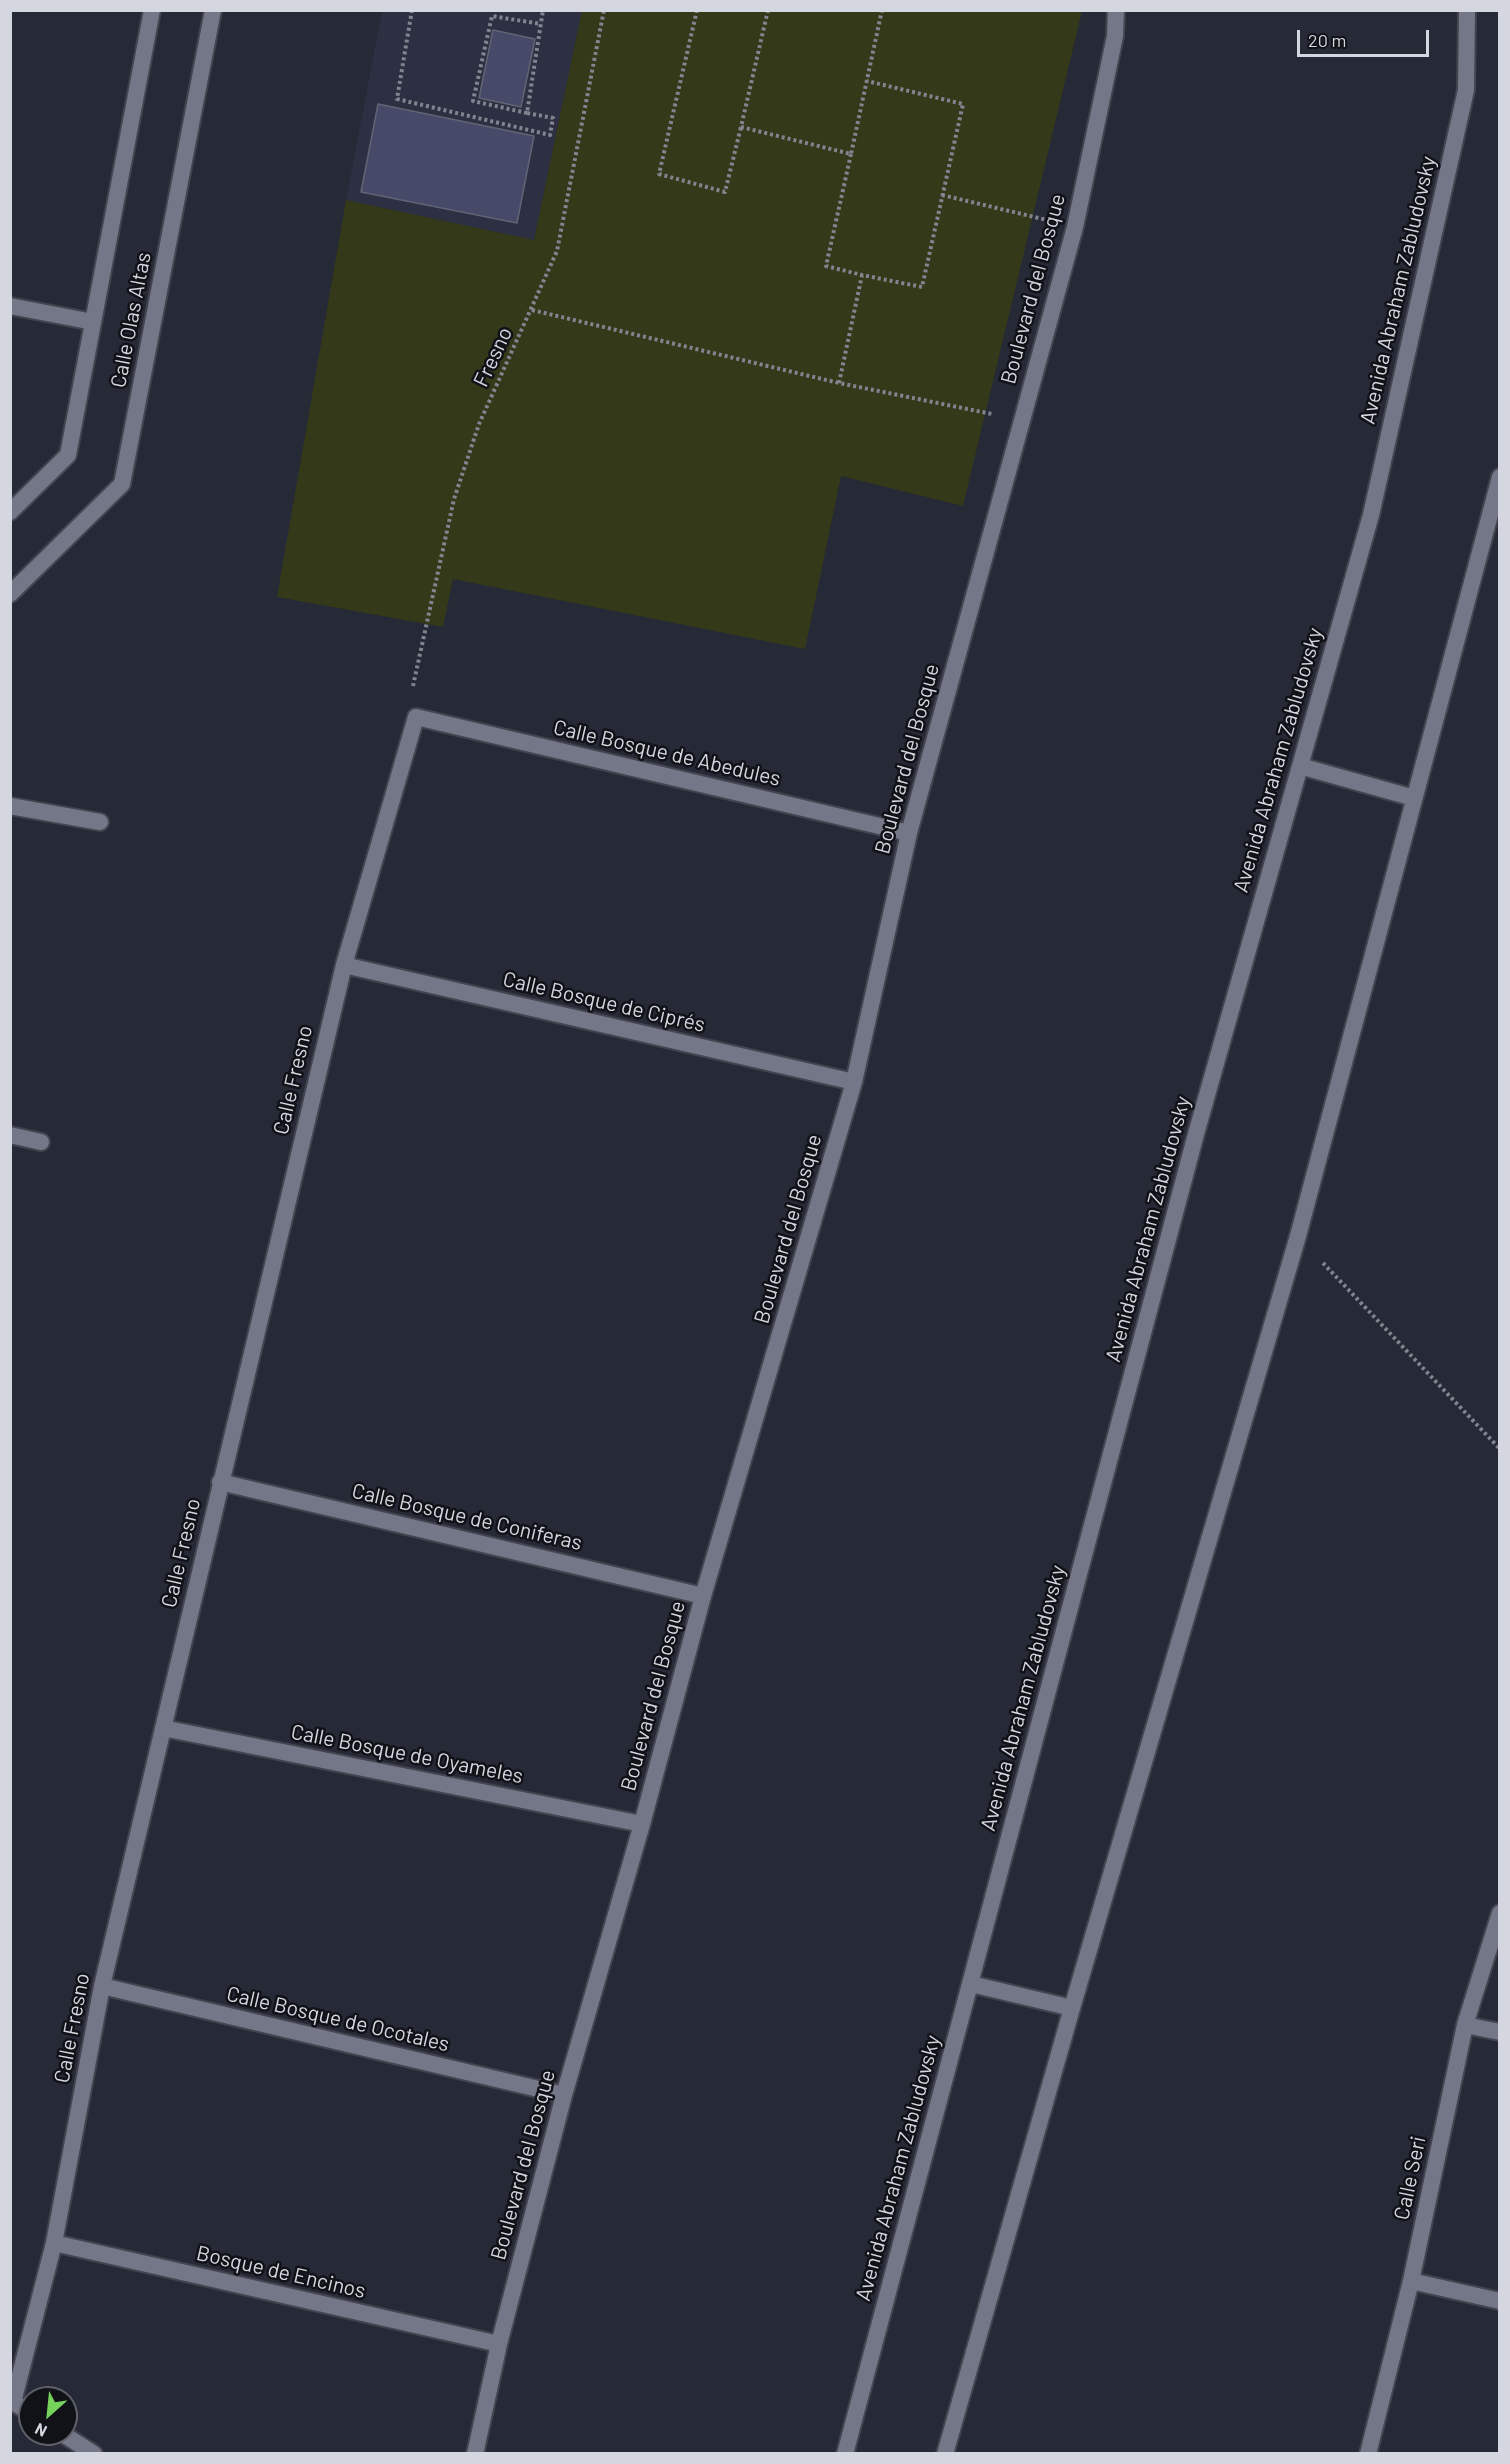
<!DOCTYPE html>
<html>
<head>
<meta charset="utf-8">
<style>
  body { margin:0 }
  #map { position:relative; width:1510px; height:2464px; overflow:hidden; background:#262936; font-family:Barlow,sans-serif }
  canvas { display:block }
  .frame { position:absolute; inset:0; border:12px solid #d5d7e0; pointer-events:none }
  .north { position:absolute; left:18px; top:2386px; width:60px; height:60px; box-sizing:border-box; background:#111218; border:2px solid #5f6168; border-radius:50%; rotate:207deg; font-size:16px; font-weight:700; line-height:24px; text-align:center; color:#d5d7e0 }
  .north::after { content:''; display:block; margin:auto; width:21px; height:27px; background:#75d25b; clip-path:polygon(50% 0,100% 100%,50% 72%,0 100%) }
  .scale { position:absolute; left:1297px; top:30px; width:132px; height:27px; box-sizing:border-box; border:3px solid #d5d7e0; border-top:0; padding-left:8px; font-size:18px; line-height:21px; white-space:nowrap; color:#d5d7e0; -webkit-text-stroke:4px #111218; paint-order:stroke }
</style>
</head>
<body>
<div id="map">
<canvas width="1510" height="2464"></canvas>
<div class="frame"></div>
<div class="north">N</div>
<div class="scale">20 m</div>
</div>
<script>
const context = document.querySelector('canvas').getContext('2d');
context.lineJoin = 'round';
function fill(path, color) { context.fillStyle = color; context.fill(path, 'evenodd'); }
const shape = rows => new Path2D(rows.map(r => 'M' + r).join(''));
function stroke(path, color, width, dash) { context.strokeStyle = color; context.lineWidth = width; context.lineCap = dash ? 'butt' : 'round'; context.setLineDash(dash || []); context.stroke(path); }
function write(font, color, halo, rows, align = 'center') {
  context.font = font + ' Barlow,sans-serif'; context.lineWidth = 5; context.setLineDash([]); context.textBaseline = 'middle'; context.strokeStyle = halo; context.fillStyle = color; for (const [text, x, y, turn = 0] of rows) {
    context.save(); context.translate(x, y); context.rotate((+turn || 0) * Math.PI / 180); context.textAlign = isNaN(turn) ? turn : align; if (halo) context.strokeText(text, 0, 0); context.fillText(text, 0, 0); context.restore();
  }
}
fill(shape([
  [382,11,582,11,534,240,346,200]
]), '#2d3043');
fill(shape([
  [582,10,1082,11,963,506,841,476,805,649,453,579,443,627,277,597,346,200,534,240]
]), '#34391a');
const building = shape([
  [493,30,535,39,521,107,479,98,493,30],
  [378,104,534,136,517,223,361,192,378,104]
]);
fill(building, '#464a68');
stroke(building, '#616473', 1.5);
const minor = shape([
  [10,306,93,322],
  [10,512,68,455,152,10],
  [10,594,122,484,213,10],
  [1300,766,1414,798],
  [10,806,100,822],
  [344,965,854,1082],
  [10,1135,41,1142],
  [220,1482,703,1596],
  [163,1728,642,1824],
  [971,1984,1072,2008],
  [102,1986,564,2095],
  [1465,2025,1500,2032],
  [54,2243,499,2344],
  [1411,2281,1500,2301],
  [13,2402,30,2413],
  [10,2403,13,2402,54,2243,102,1986,344,965,416,717,909,833],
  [63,2434,94,2454],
  [475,2454,499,2344,564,2095,642,1824,703,1596,854,1082,909,833,1075,227,1115,36,1116,10],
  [845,2454,1196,1134,1371,515,1466,90,1467,10],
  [945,2454,1072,2008,1298,1236,1500,477],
  [1368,2454,1411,2281,1465,2025,1500,1913]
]);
stroke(minor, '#434450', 20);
stroke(shape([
  [412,10,397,99,550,135,553,118,527,113,543,10],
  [697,10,659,174,725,192,741,127],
  [768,10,741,127,851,154,882,10],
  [527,113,473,101,492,16,541,24],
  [851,154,826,266,862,275,922,287,963,104,867,81],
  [942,195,1047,220],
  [532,310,839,383,992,414],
  [839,383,862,275],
  [413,686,454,499,479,424,557,251,604,10],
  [1323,1263,1500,1449]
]), '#82848f', 4, [3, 3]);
stroke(minor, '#747787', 16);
write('21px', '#d5d7e0', '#111218', [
  ["Boulevard del Bosque",1033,289,-75],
  ["Avenida Abraham Zabludovsky",1398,290,-77],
  ["Calle Olas Altas",131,320,-79],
  ["Fresno",493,357,-65],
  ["Calle Bosque de Abedules",667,753,13],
  ["Boulevard del Bosque",907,759,-75],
  ["Avenida Abraham Zabludovsky",1278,760,-74],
  ["Calle Bosque de Ciprés",604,1002,13],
  ["Calle Fresno",293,1080,-77],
  ["Boulevard del Bosque",788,1229,-74],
  ["Avenida Abraham Zabludovsky",1148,1229,-75],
  ["Calle Bosque de Coniferas",467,1517,13],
  ["Calle Fresno",181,1553,-77],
  ["Boulevard del Bosque",653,1696,-75],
  ["Avenida Abraham Zabludovsky",1023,1698,-75],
  ["Calle Bosque de Oyameles",407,1754,11],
  ["Calle Bosque de Ocotales",338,2019,13],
  ["Calle Fresno",72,2028,-79],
  ["Boulevard del Bosque",523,2165,-75],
  ["Avenida Abraham Zabludovsky",898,2168,-75],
  ["Calle Seri",1410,2178,-78],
  ["Bosque de Encinos",281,2272,13]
]);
</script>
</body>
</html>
